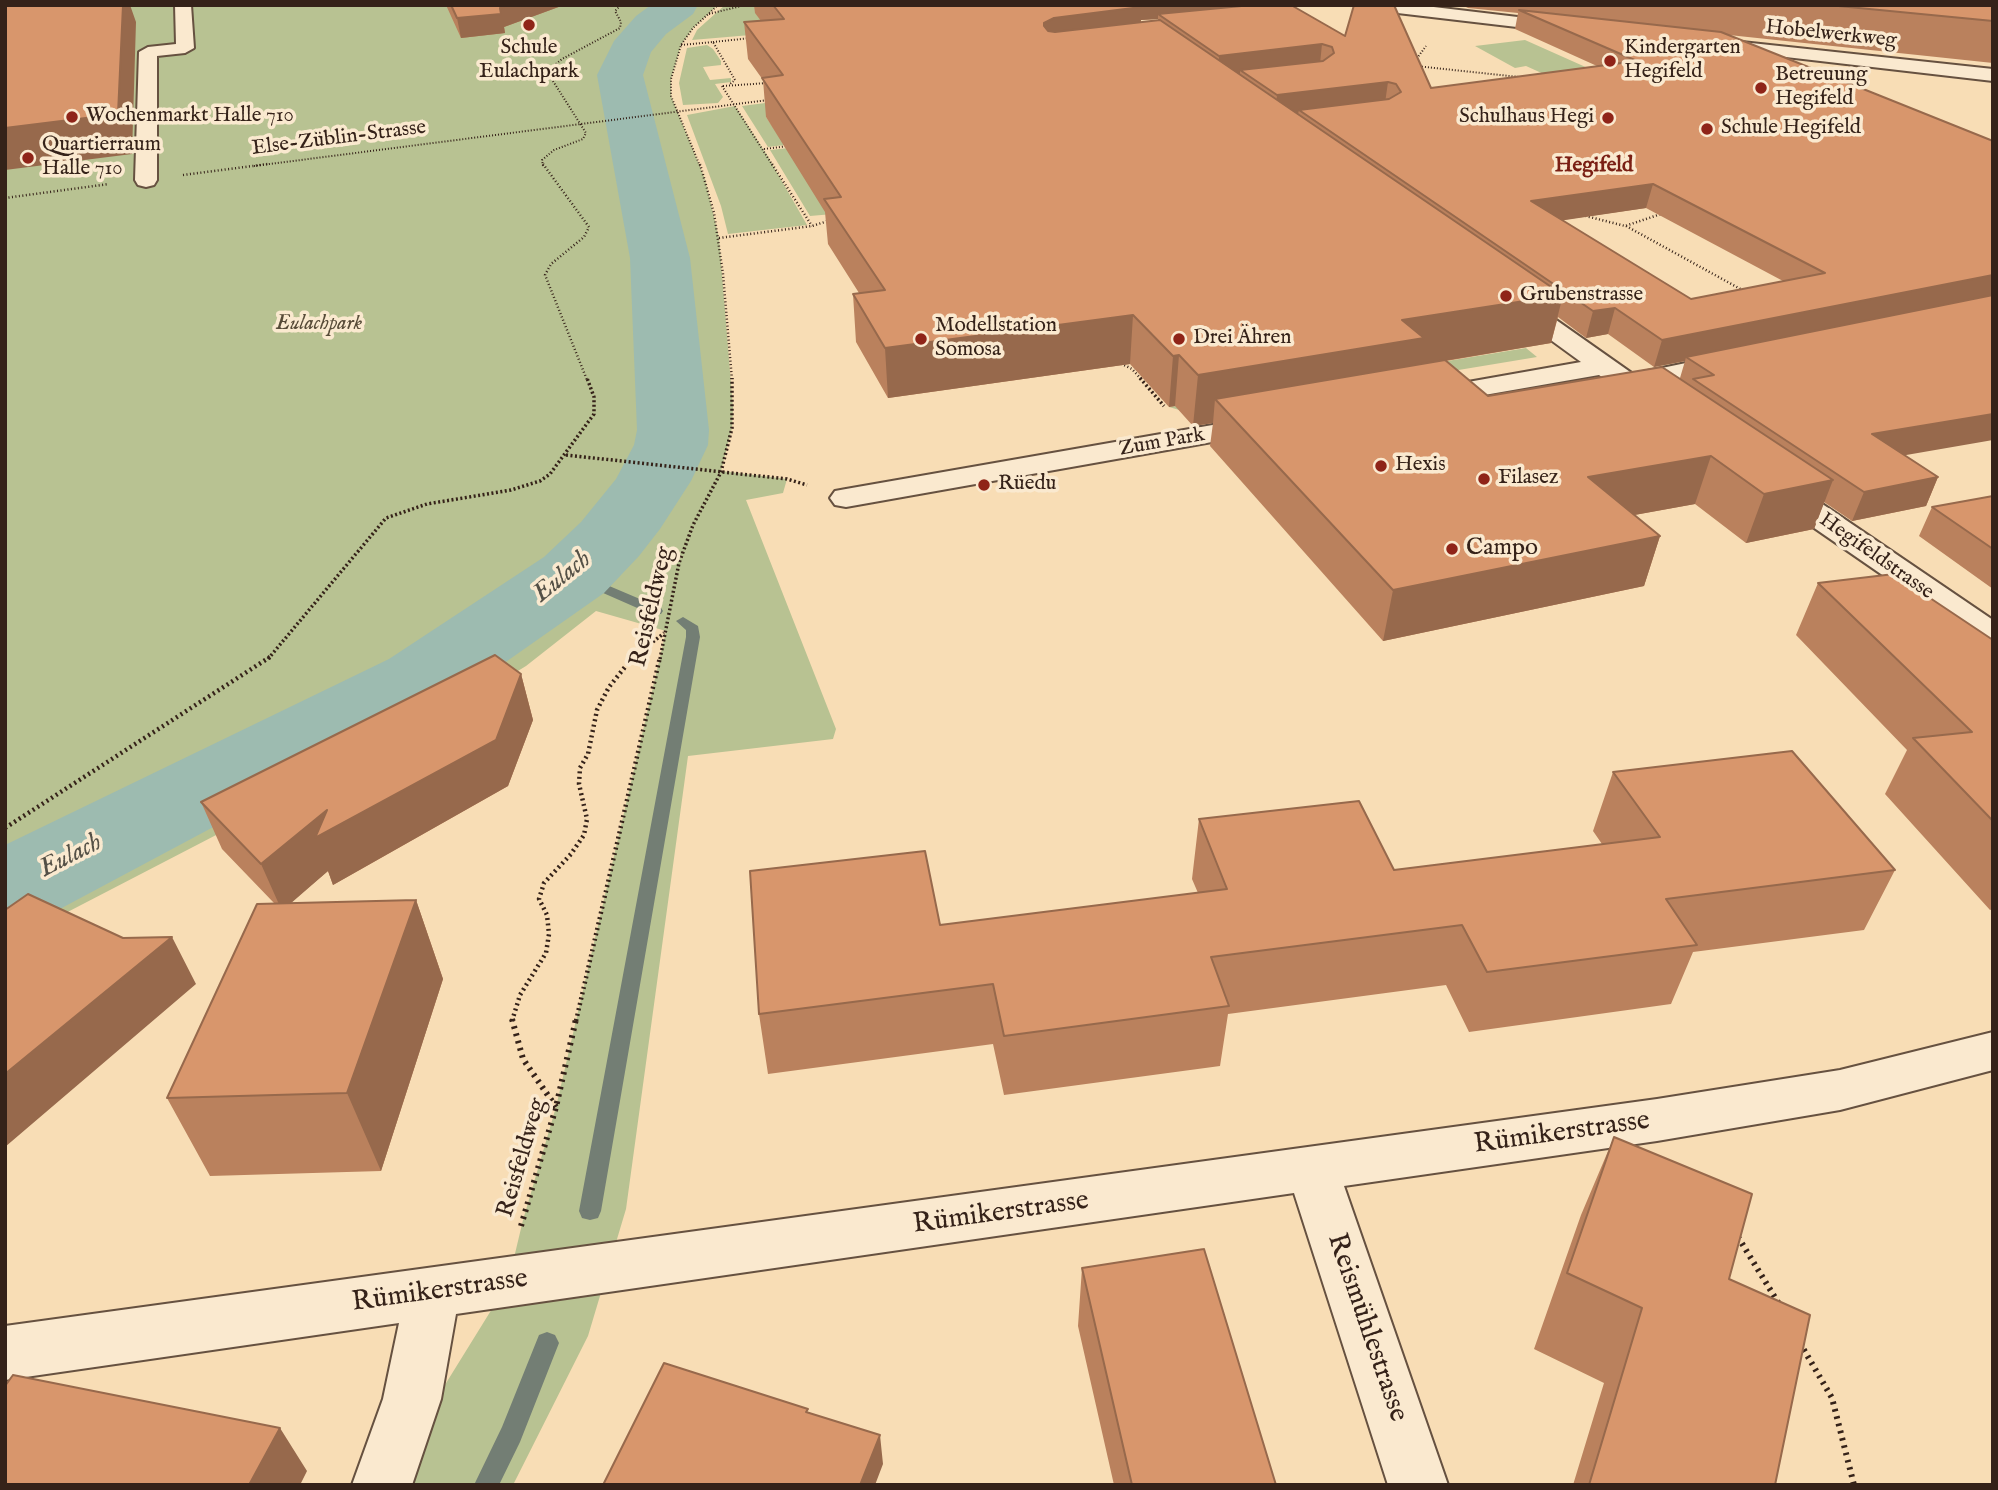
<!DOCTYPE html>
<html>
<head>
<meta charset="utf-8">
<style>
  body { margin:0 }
  #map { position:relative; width:1998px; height:1490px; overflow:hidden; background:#f8ddb5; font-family:"IM FELL English",serif }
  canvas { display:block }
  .frame { position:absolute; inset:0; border:7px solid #352219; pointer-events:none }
</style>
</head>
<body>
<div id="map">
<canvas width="1998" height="1490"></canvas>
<div class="frame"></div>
</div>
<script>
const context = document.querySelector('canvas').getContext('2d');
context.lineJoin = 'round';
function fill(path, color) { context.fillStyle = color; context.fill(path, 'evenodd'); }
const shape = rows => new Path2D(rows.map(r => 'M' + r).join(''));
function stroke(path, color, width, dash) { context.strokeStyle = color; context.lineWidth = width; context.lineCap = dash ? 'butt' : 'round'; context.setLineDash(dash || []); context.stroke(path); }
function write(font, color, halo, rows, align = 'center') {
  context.font = font + ' "IM FELL English",serif'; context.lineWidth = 7; context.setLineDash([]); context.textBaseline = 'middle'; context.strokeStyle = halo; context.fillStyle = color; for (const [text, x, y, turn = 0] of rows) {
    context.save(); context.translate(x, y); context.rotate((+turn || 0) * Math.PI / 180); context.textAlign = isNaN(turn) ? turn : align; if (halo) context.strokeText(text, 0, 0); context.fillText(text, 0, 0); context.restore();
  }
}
fill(shape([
  [24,5,718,5,693,28,681,45,671,79,671,96,705,179,719,238,733,408,732,428,721,471,787,479,783,493,746,500,836,729,833,739,688,756,626,1209,588,1336,513,1485,403,1485,415,1461,443,1388,508,1283,523,1220,556,1107,666,631,596,611,526,666,438,720,56,918,5,948,5,86],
  [725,5,823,5,774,33,692,40,697,30],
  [1525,40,1590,69,1546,75,1526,66,1515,68,1475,46],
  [707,45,713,49,721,61,721,65,703,67,710,80,731,78,731,82,715,84,723,97,718,103,683,105,679,83,687,48],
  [1029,69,766,117,785,145,768,147,742,106],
  [735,106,767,155,807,225,728,234,721,206,687,115],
  [929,133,833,214,810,216,770,150],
  [1526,348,1537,357,1193,414,1169,407]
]), '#b8c292');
fill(shape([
  [574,571,661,608,663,611,661,614,651,614,569,578,567,575,574,571],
  [683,617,698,626,700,637,601,1211,598,1218,590,1220,582,1218,579,1211,686,637,686,630,676,621,683,617],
  [547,1332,555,1335,559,1343,520,1442,499,1485,474,1485,502,1427,539,1335,547,1332]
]), '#737e74');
fill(shape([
  [651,5,698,5,693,14,666,34,651,52,643,75,690,258,709,430,708,445,691,481,660,529,639,556,604,593,453,699,43,918,5,929,5,845,389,659,544,557,581,522,616,479,634,445,637,430,630,258,597,75,614,41,636,16,651,5]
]), '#9dbbb0');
const minor = shape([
  [175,5,191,5,194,48,185,53,157,56,157,180,154,185,146,187,138,185,135,180,139,52,148,47,176,44,175,5],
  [1364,5,1417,5,1568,23,1577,28,1568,33,1372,10,1364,5],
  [1714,39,1993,69,1993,81,1708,48,1705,44,1708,40,1714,39],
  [1513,293,1522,296,1633,374,1734,353,1744,355,1748,361,1744,367,1652,386,1672,404,1668,410,1658,413,1648,410,1599,375,1427,405,1417,403,1413,397,1417,391,1581,362,1504,306,1500,301,1504,296,1513,293],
  [1264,416,1274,419,1278,425,1274,431,846,507,835,505,830,498,835,491,846,489,1264,416],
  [1776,478,1787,480,1993,620,1993,647,1981,643,1765,494,1761,487,1765,480,1776,478],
  [1993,1032,1993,1070,1840,1110,1657,1141,1344,1186,1448,1485,1388,1485,1294,1193,456,1314,441,1399,412,1485,352,1485,383,1399,399,1323,5,1380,5,1326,1657,1099,1840,1070,1993,1032]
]);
stroke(minor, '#665140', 4);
stroke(shape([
  [709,14,745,5],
  [713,42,751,38],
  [681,45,713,42,735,80,730,84],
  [1415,61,1426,46],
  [1416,66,1519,77],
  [722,86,773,166],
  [723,86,768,83],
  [764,149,788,146],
  [254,166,768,100],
  [543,166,542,160,554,150,583,139,586,133,551,78,551,68,562,59,620,28,621,22,615,11,621,5],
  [700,166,671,96,671,79,681,45,693,28,718,5]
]), '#352219', 2, [1, 2]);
stroke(shape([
  [543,164,589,227,584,237,551,264,545,275,587,380],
  [700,164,714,213,723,274,732,380],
  [772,164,812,226],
  [183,175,268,164],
  [5,198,109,184],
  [1582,215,1625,226,1661,214],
  [1626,226,1744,291],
  [719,238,812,226,831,220],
  [1118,362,1132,369,1142,380]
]), '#352219', 2.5, [1, 2.5]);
stroke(shape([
  [1140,378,1164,406],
  [566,455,787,479,807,485],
  [268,659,386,518,427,504,511,490,540,481,550,474,594,414,594,397,587,378],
  [632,659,664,633],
  [660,659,679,563,693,525,721,472,732,428,732,378]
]), '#352219', 3.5, [2, 2.5]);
stroke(shape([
  [5,828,270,657],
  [512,1021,520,995,546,953,549,934,547,915,539,899,544,883,571,854,584,835,587,819,579,784,580,768,588,754,597,710,609,687,633,657],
  [576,1021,660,657]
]), '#352219', 4.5, [2, 3.5]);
stroke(shape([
  [512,1019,523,1059,556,1107],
  [521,1226,556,1107,576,1019],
  [1738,1237,1779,1304],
  [1800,1343,1832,1398,1854,1485]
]), '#352219', 6, [2.5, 5]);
fill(minor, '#fae9cf');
fill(shape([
  [446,5,564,5,504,27,505,33,461,38],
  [754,5,1291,5,1431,88,1597,66,1515,29,1518,13,1468,8,1462,5,1993,5,1993,63,1729,35,1904,455,1938,477,1926,506,1852,521,1824,502,1814,529,1746,543,1695,504,1634,515,1660,536,1644,586,1383,641,1210,446,1213,423,1193,426,1175,406,1169,407,1130,364,888,398,856,342,853,294,859,293,828,244,825,212,766,117,763,80,748,59,744,22,761,21,755,13],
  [1158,19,1158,20,1141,22,1141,20],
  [1646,208,1783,281,1691,299,1562,220],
  [1558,317,1586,338,1608,334,1654,367,1685,361,1680,378,1488,396,1446,361,1551,343],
  [1993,496,1993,589,1919,536,1932,507],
  [1818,583,1993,640,1993,909,1990,910,1885,794,1907,750,1796,635],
  [521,674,533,720,508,786,333,885,328,871,290,903,416,900,443,979,381,1171,210,1176,167,1098,274,903,222,849,201,802],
  [1613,772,1895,870,1864,930,1693,952,1671,1004,1469,1032,1446,985,1228,1014,1220,1066,1004,1095,993,1044,768,1074,759,1014,940,925,1198,893,1192,879,1199,819,1394,870,1602,844,1593,831],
  [1614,1137,1729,1279,1775,1485,1573,1485,1604,1383,1534,1349,1581,1215],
  [1082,1268,1276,1485,1114,1485,1078,1326]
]), '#ba815d');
fill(shape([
  [123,5,130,5,136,22,132,154,5,170,5,128],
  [507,5,564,5,504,27,505,33,461,38,457,18],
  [1139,5,1265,5,1158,14,1158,19,1141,20,1139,43,1054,54,1044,26,1044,23,1054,18],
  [1322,44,1320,64,1240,70,1240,74,1218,76,1219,56],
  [1388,82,1385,103,1299,110,1298,114,1275,116,1277,95],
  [1653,184,1646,208,1525,226,1531,201],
  [1993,275,1993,298,1686,357,1685,361,1654,367,1662,340],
  [1563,295,1551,343,1215,399,1213,423,1193,426,1198,375,1402,320],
  [1615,308,1608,334,1586,338,1593,311],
  [1133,315,1130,364,888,398,885,348],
  [1179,355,1175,406,1169,407,1173,356],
  [1993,414,1993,440,1860,463,1872,434],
  [1711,456,1695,504,1574,526,1588,477],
  [1938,477,1926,506,1852,521,1864,492],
  [1833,480,1814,529,1746,543,1764,494],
  [1660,536,1644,586,1383,641,1393,590],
  [521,674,533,720,508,786,333,885,328,871,282,911,261,864,327,810],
  [416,900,443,979,381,1171,347,1093],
  [172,937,196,984,5,1147,5,1074],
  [280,1428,307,1471,300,1485,249,1485],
  [880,1435,883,1464,875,1485,860,1485]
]), '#97694c');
const building = shape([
  [5,5,123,5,118,114,5,128,5,5],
  [451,5,507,5,500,8,501,14,457,18,451,5],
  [773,5,1139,5,1141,7,1054,18,1044,23,1044,26,1048,31,1055,32,1160,20,1563,295,1402,320,1424,338,1198,375,1179,355,1173,356,1133,315,885,348,853,294,885,290,824,199,841,197,762,78,783,75,744,22,784,19,773,5],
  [1252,5,1291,5,1345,36,1354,5,1394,5,1431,88,1637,61,1519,10,1721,32,1993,141,1993,275,1662,340,1615,308,1593,311,1299,110,1389,99,1401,92,1396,84,1388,82,1277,95,1240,70,1323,61,1334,53,1332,47,1322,44,1219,56,1158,14,1252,5],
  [1653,184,1825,273,1691,299,1531,201,1653,184],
  [1828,5,1993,5,1993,21,1828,5],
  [1993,295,1993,414,1872,434,1938,477,1864,492,1693,379,1714,375,1686,357,1993,295],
  [1445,360,1488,396,1662,367,1833,480,1764,494,1711,456,1588,477,1660,536,1393,590,1215,399,1445,360],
  [1993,496,1993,549,1932,507,1993,496],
  [1894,574,1993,640,1993,821,1913,738,1972,732,1818,583,1894,574],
  [495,655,521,674,496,740,315,838,327,810,261,864,201,802,495,655],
  [1792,751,1895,870,1666,899,1697,945,1487,972,1462,925,1211,957,1229,1006,1004,1036,993,984,759,1014,750,871,925,851,940,925,1227,889,1199,819,1359,801,1394,870,1660,837,1613,772,1792,751],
  [28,894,123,938,172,937,5,1074,5,910,28,894],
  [416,900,347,1093,167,1098,257,904,416,900],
  [1614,1137,1752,1194,1729,1279,1810,1315,1775,1485,1589,1485,1642,1308,1567,1273,1614,1137],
  [1204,1249,1276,1485,1132,1485,1082,1268,1204,1249],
  [664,1363,808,1409,806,1412,880,1435,860,1485,603,1485,664,1363],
  [13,1375,280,1428,249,1485,5,1485,5,1386,13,1375]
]);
fill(building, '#d8966c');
stroke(building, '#97694c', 2);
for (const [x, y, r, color] of [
  [529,25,7,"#8f2418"],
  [1610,61,7,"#8f2418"],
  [1761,88,7,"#8f2418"],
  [72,117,7,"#8f2418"],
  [1608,118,7,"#8f2418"],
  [1707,129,7,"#8f2418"],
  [28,158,7,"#8f2418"],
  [1506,296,7,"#8f2418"],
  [921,339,7,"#8f2418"],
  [1179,339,7,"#8f2418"],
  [1381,466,7,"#8f2418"],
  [1484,479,7,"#8f2418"],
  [984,485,7,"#8f2418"],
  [1452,549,7,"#8f2418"]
]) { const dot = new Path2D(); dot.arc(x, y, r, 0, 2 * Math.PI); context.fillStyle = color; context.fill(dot); stroke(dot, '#fae9cf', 2.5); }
write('21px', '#352219', '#fae9cf', [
  ["Hobelwerkweg",1831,35,6],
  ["Else-Züblin-Strasse",339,139,-7],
  ["Zum Park",1162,443,-10],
  ["Hegifeldstrasse",1876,557,35]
]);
write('21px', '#352219', '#fae9cf', [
  ["Schule",529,49,"center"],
  ["Eulachpark",529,73,"center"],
  ["Kindergarten",1624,49],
  ["Hegifeld",1624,73],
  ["Betreuung",1775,76],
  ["Hegifeld",1775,100],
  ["Wochenmarkt Halle 710",86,117],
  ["Schulhaus Hegi",1594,118,"right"],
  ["Schule Hegifeld",1721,129],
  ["Quartierraum",42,146],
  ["Halle 710",42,170],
  ["Grubenstrasse",1520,296],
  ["Modellstation",935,327],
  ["Somosa",935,351],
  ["Drei Ähren",1193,339],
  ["Hexis",1395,466],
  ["Filasez",1498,479],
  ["Rüedu",998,485]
], 'left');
write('bold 21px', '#7a1f14', '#fae9cf', [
  ["Hegifeld",1594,167]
]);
write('italic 21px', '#564a37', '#fae9cf', [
  ["Eulachpark",319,325]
]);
write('24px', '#352219', '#fae9cf', [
  ["Campo",1466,549]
], 'left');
write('24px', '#352219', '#fae9cf', [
  ["Reisfeldweg",653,607,-77],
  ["Reisfeldweg",523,1158,-74]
]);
write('italic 26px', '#545046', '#fae9cf', [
  ["Eulach",563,578,-39],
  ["Eulach",71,857,-27]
]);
write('28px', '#352219', '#fae9cf', [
  ["Rümikerstrasse",1562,1134,-8],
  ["Rümikerstrasse",1001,1214,-8],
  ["Rümikerstrasse",440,1292,-8],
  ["Reismühlestrasse",1366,1328,71]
]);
</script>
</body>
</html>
